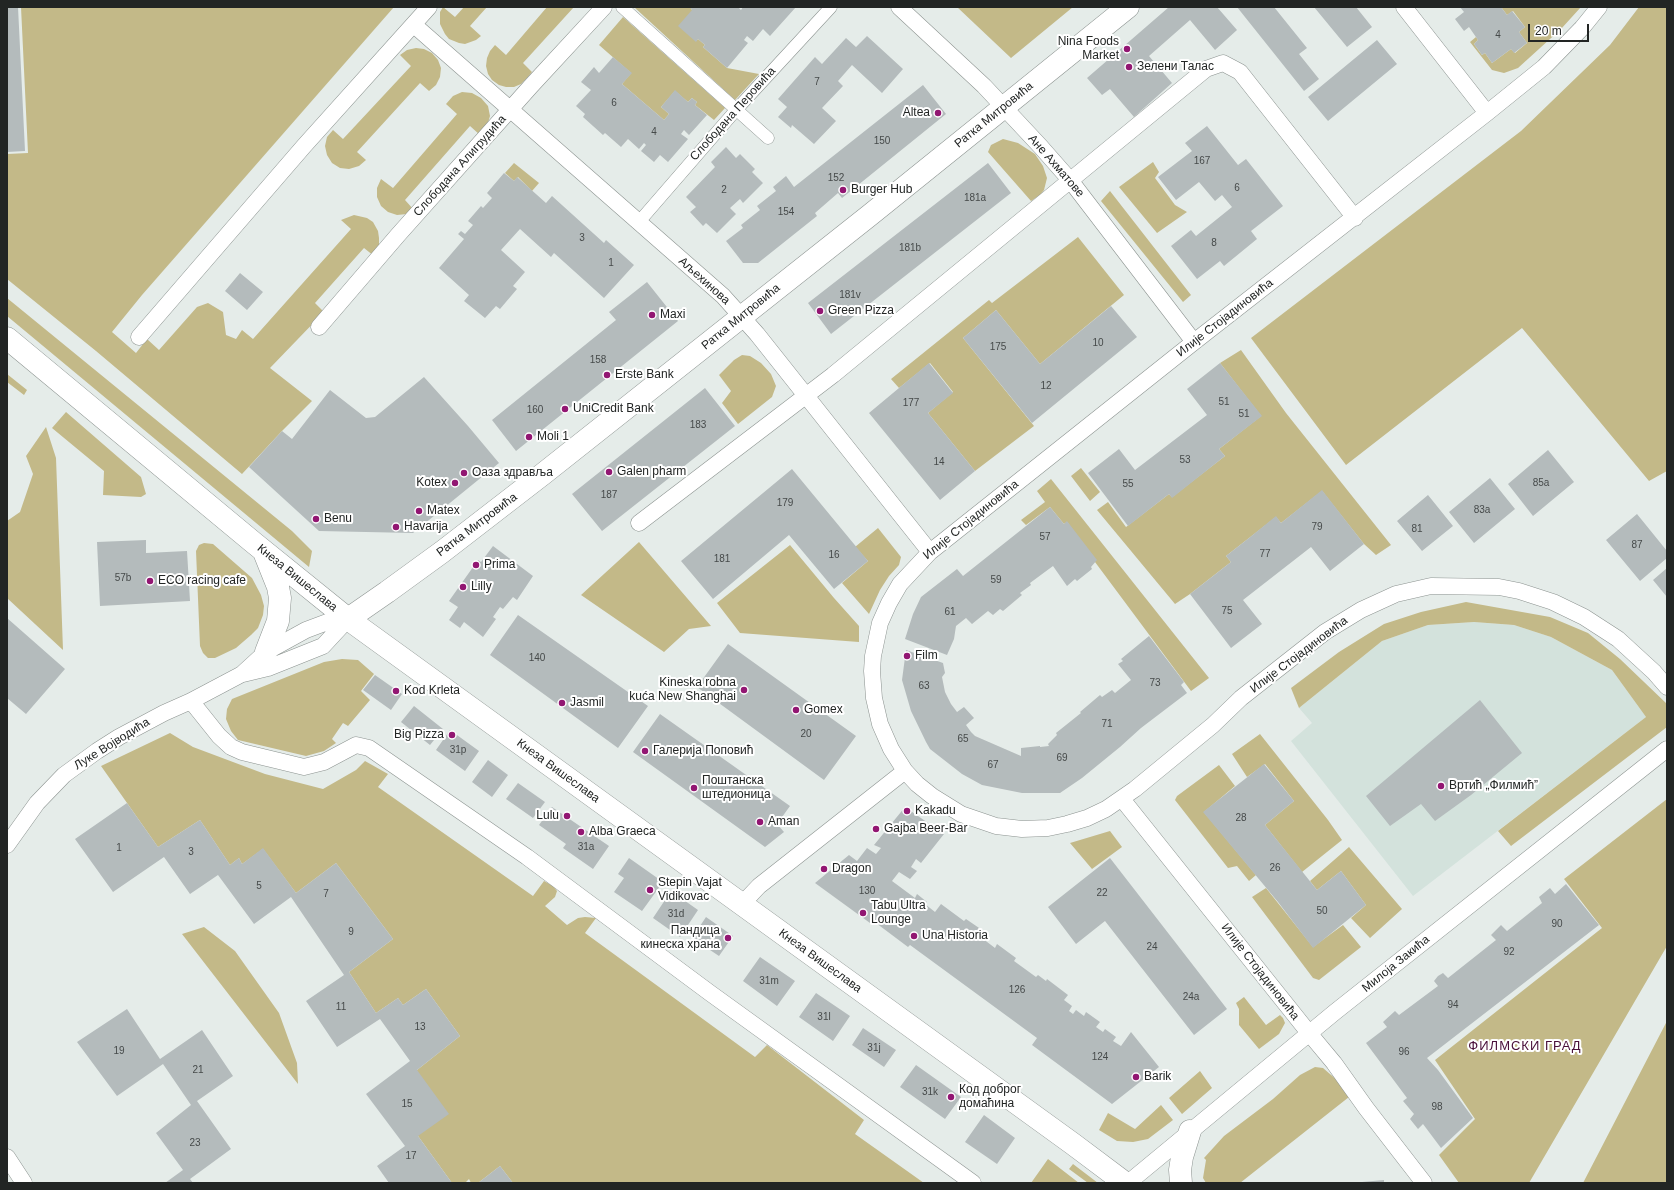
<!DOCTYPE html>
<html>
<head>
<meta charset="utf-8">
<style>
  body { margin:0 }
  #map { position:relative; width:1674px; height:1190px; overflow:hidden; background:#e5ece9; font-family:Arial,sans-serif }
  canvas { display:block }
  .frame { position:absolute; inset:0; border:8px solid #222524; pointer-events:none }
  .scale { position:absolute; left:1528px; top:24px; width:61px; height:18px; box-sizing:border-box; border:2px solid #222524; border-top:0; padding-left:5px; font-size:12px; line-height:14px; white-space:nowrap; color:#222524; -webkit-text-stroke:3px #fff; paint-order:stroke }
</style>
</head>
<body>
<div id="map">
<canvas width="1674" height="1190"></canvas>
<div class="frame"></div>
<div class="scale">20 m</div>
</div>
<script>
const context = document.querySelector('canvas').getContext('2d');
context.lineJoin = 'round';
function fill(path, color) { context.fillStyle = color; context.fill(path, 'evenodd'); }
const shape = rows => new Path2D(rows.map(r => 'M' + r).join(''));
function stroke(path, color, width, dash) { context.strokeStyle = color; context.lineWidth = width; context.lineCap = dash ? 'butt' : 'round'; context.setLineDash(dash || []); context.stroke(path); }
function write(font, color, halo, rows, align = 'center') {
  context.font = font + ' Arial,sans-serif'; context.lineWidth = 4; context.setLineDash([]); context.textBaseline = 'middle'; context.strokeStyle = halo; context.fillStyle = color; for (const [text, x, y, turn = 0] of rows) {
    context.save(); context.translate(x, y); context.rotate((+turn || 0) * Math.PI / 180); context.textAlign = isNaN(turn) ? turn : align; if (halo) context.strokeText(text, 0, 0); context.fillText(text, 0, 0); context.restore();
  }
}
fill(shape([
  [1474,622,1514,625,1551,637,1612,670,1646,717,1413,896,1291,741,1312,723,1299,708,1382,641,1428,625]
]), '#d3e2dc');
fill(shape([
  [21,7,394,7,142,295,112,332,136,353,147,339,159,350,197,307,208,303,223,312,226,335,236,339,242,330,253,339,351,229,341,220,354,215,367,218,373,222,378,231,379,238,379,245,374,256,364,248,315,303,324,312,270,368,312,401,282,431,242,474,96,351,7,279,7,154,28,153],
  [443,7,455,17,464,7,487,7,470,26,481,36,476,40,465,44,459,43,449,39,445,34,440,24,440,12],
  [547,7,574,7,523,63,532,72,527,78,521,84,514,87,506,87,499,85,492,80,488,74,486,66,487,58,490,51,495,45,506,55],
  [634,7,690,7,692,10,696,41,698,39,705,45,703,47,727,68,759,74,735,100],
  [957,7,1073,7,1011,58],
  [1501,7,1581,7,1561,29,1518,68,1504,73,1492,70,1470,42,1476,37,1478,40,1474,44,1482,55,1485,53,1492,63,1511,49,1515,53,1527,43,1519,32,1525,27,1513,11,1507,15],
  [1639,7,1667,7,1667,471,1649,481,1522,328,1346,465,1251,338,1521,131,1610,45],
  [623,17,725,108,714,120,695,105,697,102,692,98,688,102,675,91,661,107,669,114,664,120,622,84,631,73,599,45],
  [416,48,424,49,432,53,438,60,441,68,440,77,436,85,429,91,420,83,357,152,366,160,359,166,349,169,340,168,332,163,327,155,325,146,327,137,333,130,343,139,411,66,400,55,407,50],
  [462,92,472,93,481,98,488,106,490,116,487,126,480,135,470,126,405,200,414,210,407,214,397,215,388,212,381,206,377,197,377,188,381,179,393,188,457,114,446,104,453,96],
  [1003,139,1018,143,1035,154,1043,166,1047,178,1044,190,1040,195,1031,201,988,152,991,145],
  [1153,162,1159,172,1155,178,1175,205,1187,212,1157,233,1119,187],
  [514,163,539,183,532,191,518,177,514,181,505,173],
  [1110,191,1191,295,1183,302,1101,201],
  [1078,237,1124,295,1040,364,996,310,963,338,1034,426,975,471,928,413,953,392,930,363,899,388,891,379,989,300,992,303],
  [7,298,292,531,312,551,309,567,7,316],
  [1241,350,1286,413,1391,545,1376,555,1364,544,1322,491,1281,523,1276,517,1226,556,1231,562,1190,594,1175,604,1097,510,1108,502,1126,527,1169,494,1172,497,1225,456,1219,449,1261,416,1220,363],
  [742,355,750,356,761,363,771,374,776,386,772,397,738,424,722,403,731,391,719,375,734,360],
  [7,374,27,390,24,395,7,382],
  [66,412,141,477,146,494,141,497,103,495,104,471,52,428],
  [46,427,56,458,63,650,7,598,7,521,20,512,33,474,26,456],
  [1081,468,1100,492,1090,501,1071,476],
  [1051,479,1209,678,1191,691,1095,562,1067,522,1064,524,1050,507,1026,525,1021,520,1045,502,1037,491],
  [878,528,901,557,899,565,889,576,880,590,869,614,842,583,868,561,855,547],
  [639,542,711,626,689,629,664,652,581,595],
  [204,543,213,544,252,578,261,595,264,606,263,615,258,628,251,635,236,648,215,658,208,658,203,653,200,646,196,551,199,545],
  [790,545,834,598,859,626,859,642,740,633,717,603],
  [1466,602,1550,617,1588,633,1620,659,1667,704,1667,727,1511,846,1498,831,1646,717,1612,670,1551,637,1514,625,1474,622,1428,625,1382,641,1299,708,1291,688,1339,652,1384,624,1421,612],
  [342,659,358,660,374,674,361,691,370,700,348,726,343,723,332,739,336,743,324,751,306,756,238,740,231,731,226,719,227,709,232,699,324,662],
  [170,733,193,747,265,774,323,789,356,770,365,761,388,774,378,787,533,896,544,881,553,886,557,891,555,897,545,906,567,925,578,918,585,917,596,918,585,933,755,1057,767,1045,864,1120,855,1134,924,1183,513,1183,500,1166,478,1183,471,1183,469,1179,465,1183,452,1183,418,1136,417,1070,460,1036,426,989,403,1005,398,998,376,1013,349,972,393,939,336,863,296,893,263,849,242,864,239,858,230,865,200,820,158,847,101,766],
  [1260,734,1328,820,1342,840,1302,872,1265,825,1294,801,1265,764,1247,777,1232,754],
  [1219,765,1235,786,1204,812,1256,875,1249,881,1237,866,1228,868,1175,800,1177,796],
  [1667,799,1667,946,1529,1183,1459,1183,1439,1155,1475,1119,1435,1060,1602,928,1564,879],
  [1110,831,1122,847,1092,869,1070,843],
  [1349,847,1402,909,1370,938,1351,918,1366,905,1341,871,1317,890,1310,881],
  [1266,888,1313,947,1343,925,1361,947,1319,980,1313,978,1252,897],
  [204,927,235,951,279,1013,297,1063,298,1084,182,934],
  [1244,997,1266,1025,1280,1015,1283,1018,1285,1023,1279,1034,1259,1049,1239,1025,1239,1009,1236,1003],
  [1667,1021,1667,1183,1583,1183],
  [1315,1067,1323,1068,1338,1081,1349,1097,1240,1183,1206,1183,1203,1178,1206,1160,1204,1158,1224,1136,1273,1099,1300,1075],
  [1200,1071,1212,1088,1182,1114,1169,1098],
  [1161,1105,1173,1120,1148,1139,1133,1142,1117,1141,1099,1130,1108,1113,1135,1129],
  [1048,1159,1079,1183,1031,1183],
  [1073,1164,1098,1183,1088,1183,1069,1169]
]), '#c3b988');
fill(shape([
  [7,7,18,7,25,151,7,152],
  [690,7,738,7,741,10,743,7,796,7,770,36,763,29,753,41,747,36,744,40,748,43,727,68,703,47,705,45,698,39,696,42,678,26,692,10],
  [1169,7,1217,7,1237,30,1215,50,1190,20,1149,56,1172,83,1134,117,1110,89,1102,95,1087,78],
  [1237,7,1274,7,1307,48,1299,54,1319,79,1304,91],
  [1314,7,1356,7,1372,27,1347,47],
  [1460,7,1501,7,1507,15,1512,11,1525,27,1519,32,1527,43,1514,53,1511,49,1492,63,1485,53,1482,55,1474,44,1478,40,1469,27,1464,31,1455,19,1464,12],
  [867,36,903,69,882,93,852,65,838,81,843,86,822,108,836,121,814,144,792,125,791,128,778,117,787,107,778,99,815,57,822,64,846,38,856,47],
  [1377,40,1397,64,1328,121,1308,97],
  [613,57,632,73,622,84,664,120,669,114,661,107,675,90,688,102,692,98,697,102,695,105,707,115,689,135,684,130,681,134,688,139,668,162,660,155,654,162,641,151,646,145,644,143,639,149,628,139,621,147,605,133,603,135,583,117,585,114,576,106,591,90,581,82,594,67,599,73],
  [923,85,946,114,842,198,838,193,815,213,817,216,758,263,743,263,726,241,743,228,741,225,760,210,757,206,776,191,773,187,786,176,794,187],
  [1207,126,1238,165,1246,159,1283,206,1251,231,1257,239,1224,266,1220,261,1197,279,1171,246,1191,230,1196,236,1232,207,1222,195,1215,201,1199,182,1176,200,1158,177,1192,151,1185,143],
  [726,147,736,158,740,154,755,169,752,172,763,183,743,203,740,199,730,208,736,214,717,233,706,223,703,226,690,212,696,207,686,197,715,167,711,162],
  [988,163,1011,193,831,334,808,303],
  [504,173,514,181,517,177,546,203,552,196,604,243,606,240,634,265,604,298,554,253,551,257,520,229,501,250,525,272,513,286,517,289,500,309,496,306,485,318,464,301,469,295,439,268,464,239,458,234,461,231,465,234,473,225,468,221,481,206,483,208,492,198,487,193],
  [240,273,263,292,247,310,225,291],
  [647,282,678,321,516,451,492,420,616,320,609,312],
  [1111,306,1137,337,1032,423,963,338,996,310,1040,364],
  [929,363,953,393,928,413,975,471,940,500,869,413],
  [1220,363,1262,416,1219,449,1225,456,1172,498,1169,494,1128,526,1088,473,1119,449,1135,470,1207,415,1187,389],
  [424,377,468,426,499,463,413,533,319,531,249,467,282,431,292,439,330,390,366,418,375,417],
  [705,388,735,426,602,531,572,494],
  [1548,450,1574,482,1533,516,1508,484],
  [792,469,868,561,834,589,789,535,713,599,681,561],
  [1490,478,1515,509,1474,543,1449,512],
  [1322,490,1364,544,1330,571,1311,547,1243,600,1262,624,1231,648,1190,594,1231,562,1226,556,1249,538,1276,516,1281,523],
  [1428,495,1453,526,1422,551,1397,521],
  [1050,507,1064,524,1067,521,1097,560,1091,567,1092,569,1077,581,1075,579,1067,586,1053,566,1030,583,1031,585,1020,593,1022,595,1003,611,1000,609,993,615,988,611,972,624,966,618,956,626,954,639,947,655,905,639,913,614,921,597,957,569,963,576],
  [1637,514,1667,551,1667,558,1640,581,1606,540],
  [146,540,146,553,187,551,190,601,100,606,97,542],
  [493,546,533,576,517,600,513,597,503,609,500,607,493,617,496,619,483,637,464,622,460,628,449,620,458,607,449,601,478,560,481,562],
  [1667,568,1667,597,1653,580],
  [518,615,648,706,618,748,490,655],
  [7,618,65,669,26,714,7,698],
  [1149,636,1184,682,1181,685,1187,693,1141,728,1120,747,1082,778,1060,793,1022,793,982,785,962,774,930,749,926,742,911,711,902,680,906,650,943,663,945,673,942,677,945,692,951,704,957,712,964,707,974,718,966,725,971,732,975,736,1021,756,1021,748,1040,746,1040,747,1049,746,1048,744,1057,735,1056,733,1081,713,1080,712,1100,695,1102,697,1112,690,1115,693,1131,680,1118,664,1123,661,1121,659],
  [728,644,856,736,824,780,697,687],
  [375,675,402,694,391,710,363,690],
  [1480,700,1522,753,1471,795,1435,821,1421,804,1390,826,1366,796],
  [414,706,443,729,430,745,401,722],
  [660,714,790,806,777,824,784,832,765,847,633,752],
  [450,730,479,751,465,771,436,750],
  [488,760,508,775,492,797,472,782],
  [1264,764,1294,801,1265,825,1317,890,1341,871,1366,905,1313,948,1278,902,1203,812],
  [518,783,545,802,533,818,506,799],
  [127,803,158,847,200,820,230,865,239,858,242,864,263,848,296,893,336,863,393,939,349,972,376,1013,398,998,403,1005,426,989,460,1036,417,1070,449,1114,418,1136,452,1183,389,1183,377,1166,405,1146,366,1094,410,1061,380,1019,337,1047,306,1001,344,975,291,897,254,924,218,875,190,894,164,857,113,892,75,839],
  [552,807,609,846,593,869,563,848,566,844,539,825],
  [905,807,944,834,921,863,916,859,911,867,917,871,910,879,899,872,892,881,915,898,917,894,927,902,925,904,935,912,941,904,964,921,966,919,982,930,978,935,995,948,997,944,1016,958,1014,961,1036,977,1038,975,1046,981,1047,979,1068,995,1064,1000,1072,1006,1069,1011,1073,1014,1076,1010,1084,1016,1086,1012,1100,1022,1096,1027,1103,1032,1105,1029,1116,1037,1113,1041,1121,1046,1131,1032,1159,1067,1112,1104,1032,1045,1037,1038,910,945,908,947,872,920,870,923,815,883,849,855,857,861,867,848,876,854,881,848,874,845],
  [629,858,663,882,642,911,614,892,624,878,618,874],
  [1110,858,1227,1009,1194,1035,1105,921,1076,944,1048,907],
  [1566,884,1599,925,1427,1058,1438,1070,1473,1118,1441,1148,1423,1124,1418,1129,1410,1119,1414,1114,1403,1101,1407,1098,1366,1043,1387,1027,1383,1022,1395,1011,1399,1015,1438,986,1434,981,1438,976,1443,973,1448,978,1496,940,1491,935,1501,925,1507,931,1542,903,1539,897,1550,888,1555,894],
  [671,891,698,910,680,937,653,918],
  [706,917,733,936,719,956,692,938],
  [760,957,795,981,777,1006,743,981],
  [816,993,850,1016,833,1041,799,1017],
  [127,1009,160,1059,202,1030,233,1076,197,1101,231,1149,190,1179,193,1183,165,1183,183,1170,156,1133,191,1105,163,1064,117,1096,77,1042],
  [863,1028,896,1050,884,1067,852,1045],
  [916,1065,961,1097,945,1119,900,1087],
  [984,1115,1015,1138,997,1164,965,1142],
  [500,1166,513,1183,478,1183],
  [1384,1180,1384,1183,1362,1183,1362,1182]
]), '#b4bbbc');
const pedestrian = shape([
  [622,7,768,138],
  [638,223,736,110,831,7]
]);
const minor = shape([
  [899,7,984,86,1041,147,1070,180,1194,342],
  [1404,7,1487,113],
  [1599,7,1582,28,1544,67,1487,113,1194,342,930,552,900,584,889,603,880,623,873,656,872,671,874,698,880,724,891,749,905,771,917,784,932,796,961,814,996,826,1022,829,1048,828,1067,824,1087,818,1106,809,1135,789,1213,725,1241,698,1325,632,1361,610,1396,594,1431,586,1499,587,1519,591,1553,602,1584,617,1618,639,1654,672,1667,687],
  [414,25,723,296,757,334,930,552],
  [319,327,398,235,531,86,604,7],
  [139,337,304,146,429,7],
  [639,523,833,375,1206,69,1223,63,1240,72,1355,218],
  [243,674,268,668,323,646,348,619],
  [191,701,219,736,231,747,242,752,304,767,324,762,356,745,369,748,527,857,710,993,973,1183],
  [1122,799,1309,1033,1334,1063,1366,1108,1424,1183],
  [7,845,37,803,64,775,97,751,119,737,164,713,191,701,242,674,266,652,306,630,330,621,348,619],
  [741,905,759,886,905,771],
  [7,1157,24,1183],
  [1128,1183,1335,1012,1667,749]
]);
const secondary = shape([
  [7,338,254,543,348,619,1073,1144,1125,1183],
  [264,552,278,587,280,598,278,621,266,652],
  [348,619,387,592,442,552,543,474,870,215,1128,7],
  [1181,1183,1180,1170,1182,1157,1190,1131]
]);
stroke(pedestrian, '#8c9390', 13);
stroke(minor, '#8c9390', 17);
stroke(secondary, '#8c9390', 23);
stroke(pedestrian, '#fff', 12);
stroke(minor, '#fff', 16);
stroke(secondary, '#fff', 22);
for (const [x, y, r, color] of [
  [1127,49,4,"#921672"],
  [1129,67,4,"#921672"],
  [938,113,4,"#921672"],
  [843,190,4,"#921672"],
  [820,311,4,"#921672"],
  [652,315,4,"#921672"],
  [607,375,4,"#921672"],
  [565,409,4,"#921672"],
  [529,437,4,"#921672"],
  [609,472,4,"#921672"],
  [464,473,4,"#921672"],
  [455,483,4,"#921672"],
  [419,511,4,"#921672"],
  [316,519,4,"#921672"],
  [396,527,4,"#921672"],
  [476,565,4,"#921672"],
  [150,581,4,"#921672"],
  [463,587,4,"#921672"],
  [907,656,4,"#921672"],
  [744,690,4,"#921672"],
  [396,691,4,"#921672"],
  [562,703,4,"#921672"],
  [796,710,4,"#921672"],
  [452,735,4,"#921672"],
  [645,751,4,"#921672"],
  [1441,786,4,"#921672"],
  [694,788,4,"#921672"],
  [907,811,4,"#921672"],
  [567,816,4,"#921672"],
  [760,822,4,"#921672"],
  [876,829,4,"#921672"],
  [581,832,4,"#921672"],
  [824,869,4,"#921672"],
  [650,890,4,"#921672"],
  [863,913,4,"#921672"],
  [914,936,4,"#921672"],
  [728,938,4,"#921672"],
  [1136,1077,4,"#921672"],
  [951,1097,4,"#921672"]
]) { const dot = new Path2D(); dot.arc(x, y, r, 0, 2 * Math.PI); context.fillStyle = color; context.fill(dot); stroke(dot, '#fff', 1.5); }
write('10px', '#464a4a', null, [
  ["4",1498,35],
  ["7",817,82],
  ["6",614,103],
  ["4",654,132],
  ["150",882,141],
  ["167",1202,161],
  ["152",836,178],
  ["6",1237,188],
  ["2",724,190],
  ["181a",975,198],
  ["154",786,212],
  ["3",582,238],
  ["8",1214,243],
  ["181b",910,248],
  ["1",611,263],
  ["181v",850,295],
  ["10",1098,343],
  ["175",998,347],
  ["158",598,360],
  ["12",1046,386],
  ["51",1224,402],
  ["177",911,403],
  ["160",535,410],
  ["51",1244,414],
  ["183",698,425],
  ["53",1185,460],
  ["14",939,462],
  ["85a",1541,483],
  ["55",1128,484],
  ["187",609,495],
  ["179",785,503],
  ["83a",1482,510],
  ["79",1317,527],
  ["81",1417,529],
  ["57",1045,537],
  ["87",1637,545],
  ["77",1265,554],
  ["16",834,555],
  ["181",722,559],
  ["57b",123,578],
  ["59",996,580],
  ["75",1227,611],
  ["61",950,612],
  ["140",537,658],
  ["73",1155,683],
  ["63",924,686],
  ["71",1107,724],
  ["20",806,734],
  ["65",963,739],
  ["31p",458,750],
  ["69",1062,758],
  ["67",993,765],
  ["28",1241,818],
  ["31а",586,847],
  ["1",119,848],
  ["3",191,852],
  ["26",1275,868],
  ["5",259,886],
  ["130",867,891],
  ["22",1102,893],
  ["7",326,894],
  ["50",1322,911],
  ["31d",676,914],
  ["90",1557,924],
  ["9",351,932],
  ["24",1152,947],
  ["92",1509,952],
  ["31m",769,981],
  ["126",1017,990],
  ["24a",1191,997],
  ["94",1453,1005],
  ["11",341,1007],
  ["31l",824,1017],
  ["13",420,1027],
  ["31j",874,1048],
  ["19",119,1051],
  ["96",1404,1052],
  ["124",1100,1057],
  ["21",198,1070],
  ["31k",930,1092],
  ["15",407,1104],
  ["98",1437,1107],
  ["23",195,1143],
  ["17",411,1156]
]);
write('12px', '#222524', '#fff', [
  ["Nina Foods",1119,42,"right"],
  ["Market",1119,56,"right"],
  ["Зелени Талас",1137,67],
  ["Altea",930,113,"right"],
  ["Burger Hub",851,190],
  ["Green Pizza",828,311],
  ["Maxi",660,315],
  ["Erste Bank",615,375],
  ["UniCredit Bank",573,409],
  ["Moli 1",537,437],
  ["Galen pharm",617,472],
  ["Оаза здравља",472,473],
  ["Kotex",447,483,"right"],
  ["Matex",427,511],
  ["Benu",324,519],
  ["Havarija",404,527],
  ["Prima",484,565],
  ["ECO racing cafe",158,581],
  ["Lilly",471,587],
  ["Film",915,656],
  ["Kineska robna",736,683,"right"],
  ["kuća New Shanghai",736,697,"right"],
  ["Kod Krleta",404,691],
  ["Jasmil",570,703],
  ["Gomex",804,710],
  ["Big Pizza",444,735,"right"],
  ["Галерија Поповић",653,751],
  ["Поштанска",702,781],
  ["штедионица",702,795],
  ["Вртић „Филмић”",1449,786],
  ["Kakadu",915,811],
  ["Lulu",559,816,"right"],
  ["Aman",768,822],
  ["Gajba Beer-Bar",884,829],
  ["Alba Graeca",589,832],
  ["Dragon",832,869],
  ["Stepin Vajat",658,883],
  ["Vidikovac",658,897],
  ["Tabu Ultra",871,906],
  ["Lounge",871,920],
  ["Пандица",720,931,"right"],
  ["кинеска храна",720,945,"right"],
  ["Una Historia",922,936],
  ["Barik",1144,1077],
  ["Код доброг",959,1090],
  ["домаћина",959,1104]
], 'left');
write('12px', '#222524', '#fff', [
  ["Слободана Перовића",733,114,-48],
  ["Ратка Митровића",994,115,-39],
  ["Слободана Алигрудића",460,166,-48],
  ["Ане Ахматове",1056,166,49],
  ["Аљехинова",704,281,42],
  ["Ратка Митровића",741,317,-39],
  ["Илије Стојадиновића",1225,318,-38],
  ["Илије Стојадиновића",971,520,-39],
  ["Ратка Митровића",477,525,-37],
  ["Кнеза Вишеслава",297,578,39],
  ["Илије Стојадиновића",1299,655,-37],
  ["Луке Војводића",112,744,-32],
  ["Кнеза Вишеслава",558,771,36],
  ["Кнеза Вишеслава",820,961,36],
  ["Милоја Закића",1396,964,-39],
  ["Илије Стојадиновића",1260,972,52]
]);
context.letterSpacing = '1px';
write('13px', '#490f39', '#fff', [
  ["ФИЛМСКИ ГРАД",1525,1046]
]);
context.letterSpacing = '0px';
</script>
</body>
</html>
